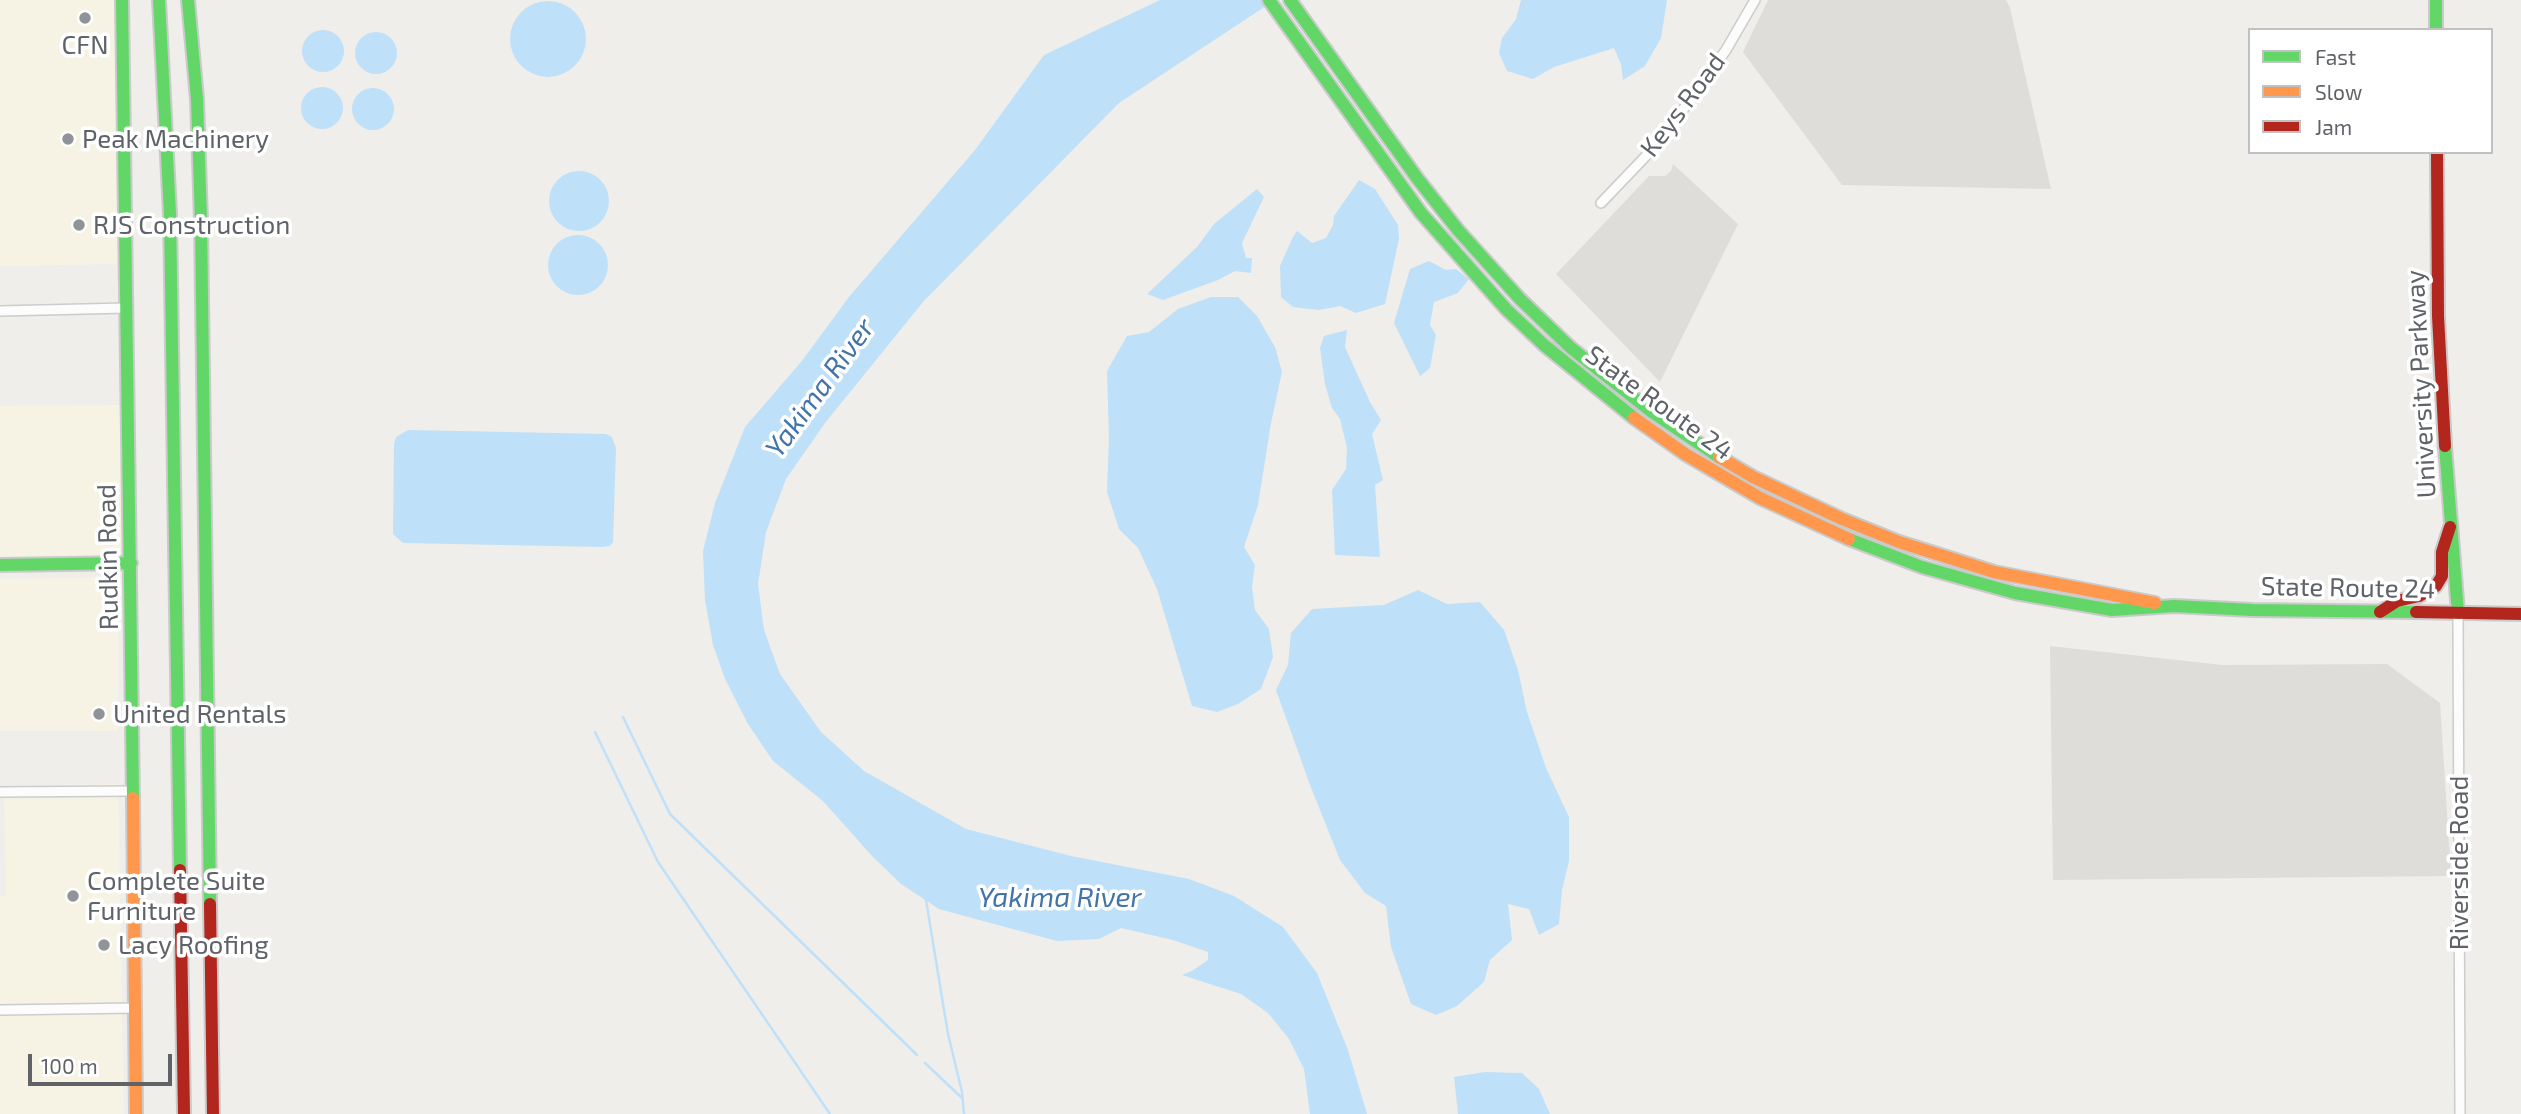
<!DOCTYPE html>
<html>
<head>
<meta charset="utf-8">
<style>
  body { margin:0 }
  #map { position:relative; width:2521px; height:1114px; overflow:hidden; background:#efeeea; font-family:"Exo 2",sans-serif }
  canvas { display:block }
  .legend { position:absolute; left:2248px; top:28px; width:245px; height:126px; box-sizing:border-box; background:#fff; border:2px solid #bfc1c3; margin:0; padding:9px 12px; list-style:none; font-size:21px; color:#5f6368 }
  .legend li { display:flex; align-items:center; gap:14px; height:35px }
  .legend b { width:35px; border:2px solid #bfc1c3 }
  .scale { position:absolute; left:28px; top:1054px; width:144px; height:32px; box-sizing:border-box; border:4px solid #5f6368; border-top:0; padding-left:9px; font-size:21px; line-height:24px; white-space:nowrap; color:#5f6368; -webkit-text-stroke:5px #fff; paint-order:stroke }
</style>
</head>
<body>
<div id="map">
<canvas width="2521" height="1114"></canvas>
<ul class="legend">
<li><b style="height:9px;background:#63d668"></b>Fast</li>
<li><b style="height:9px;background:#ff974d"></b>Slow</li>
<li><b style="height:9px;background:#b3261e"></b>Jam</li>
</ul>
<div class="scale">100 m</div>
</div>
<script>
const context = document.querySelector('canvas').getContext('2d');
context.lineJoin = 'round';
function fill(path, color) { context.fillStyle = color; context.fill(path, 'evenodd'); }
const shape = rows => new Path2D(rows.map(r => 'M' + r).join(''));
function stroke(path, color, width, dash) { context.strokeStyle = color; context.lineWidth = width; context.lineCap = dash ? 'butt' : 'round'; context.setLineDash(dash || []); context.stroke(path); }
function write(font, color, halo, rows, align = 'center') {
  context.font = font + ' "Exo 2",sans-serif'; context.lineWidth = 7; context.setLineDash([]); context.textBaseline = 'middle'; context.strokeStyle = halo; context.fillStyle = color; for (const [text, x, y, turn = 0] of rows) {
    context.save(); context.translate(x, y); context.rotate((+turn || 0) * Math.PI / 180); context.textAlign = isNaN(turn) ? turn : align; if (halo) context.strokeText(text, 0, 0); context.fillText(text, 0, 0); context.restore();
  }
}
fill(shape([
  [0,0,115,0,117,6,118,264,0,266],
  [120,405,124,555,0,557,0,406],
  [107,577,118,589,118,731,0,731,0,579],
  [118,784,124,1114,0,1114,0,896,6,895,4,787]
]), '#f7f3e4');
fill(shape([
  [1768,0,2006,0,2010,8,2051,189,1842,185,1743,52],
  [1673,164,1738,224,1660,382,1556,274,1649,176,1665,176,1671,171],
  [2050,646,2222,665,2387,664,2440,703,2451,876,2053,880]
]), '#dfddda');
fill(shape([
  [1160,0,1275,0,1119,103,923,302,825,423,786,479,766,532,758,584,764,630,780,674,821,732,864,771,966,829,1071,856,1189,879,1234,896,1283,927,1317,973,1348,1050,1367,1114,1310,1114,1304,1069,1289,1039,1268,1013,1241,994,1182,975,1192,971,1208,960,1208,952,1173,940,1121,928,1099,939,1057,941,939,909,901,884,872,856,823,801,773,761,748,724,725,679,713,645,705,600,703,551,715,503,745,427,801,362,849,297,975,150,1044,55],
  [1521,0,1667,0,1661,38,1645,66,1623,80,1621,64,1614,48,1554,67,1533,79,1507,71,1499,53,1502,38,1516,19],
  '510 39a38 38 0 1 1 76 0a38 38 0 1 1-76 0Z',
  '302 51a21 21 0 1 1 42 0a21 21 0 1 1-42 0Z',
  '355 53a21 21 0 1 1 42 0a21 21 0 1 1-42 0Z',
  '301 108a21 21 0 1 1 42 0a21 21 0 1 1-42 0Z',
  '352 109a21 21 0 1 1 42 0a21 21 0 1 1-42 0Z',
  '549 201a30 30 0 1 1 60 0a30 30 0 1 1-60 0Z',
  [1359,180,1375,189,1398,225,1399,239,1385,304,1356,313,1340,306,1319,310,1293,307,1281,297,1280,266,1292,239,1297,231,1312,243,1326,238,1333,225,1334,216],
  [1257,189,1264,197,1242,243,1246,258,1252,258,1251,273,1235,271,1218,280,1163,300,1147,294,1197,247,1214,224],
  '548 265a30 30 0 1 1 60 0a30 30 0 1 1-60 0Z',
  [1429,261,1446,270,1456,269,1469,279,1458,293,1434,302,1430,325,1436,335,1430,368,1420,376,1394,323,1410,269],
  [1211,297,1238,297,1257,316,1275,347,1282,372,1271,423,1258,505,1244,547,1255,565,1252,587,1255,610,1269,629,1273,657,1261,689,1238,704,1217,712,1192,706,1157,589,1138,548,1119,529,1107,492,1109,438,1107,371,1127,336,1149,332,1178,309],
  [1347,330,1345,347,1370,402,1381,420,1372,434,1383,480,1375,485,1380,557,1335,555,1332,490,1346,469,1347,448,1340,419,1332,408,1325,384,1320,348,1324,336],
  [408,430,606,434,612,437,616,448,613,542,610,546,602,547,403,543,393,534,394,444,396,437],
  [1418,590,1447,604,1480,602,1504,630,1518,670,1527,712,1546,768,1569,817,1569,861,1562,890,1559,924,1539,935,1529,909,1508,904,1512,940,1490,960,1484,982,1457,1006,1436,1015,1411,1004,1391,947,1386,906,1365,893,1340,860,1310,785,1276,690,1288,665,1291,633,1312,609,1384,605],
  [1485,1072,1522,1073,1539,1089,1550,1114,1458,1114,1454,1077]
]), '#bfe0f9');
stroke(shape([
  [623,717,670,814,917,1055],
  [595,732,658,862,830,1114],
  [926,900,948,1034,962,1092,964,1114],
  [925,1063,963,1099]
]), '#bfe0f9', 2.5);
const street = shape([
  [1601,203,1645,157,1677,118,1726,50,1755,0],
  [0,311,126,308],
  [2458,613,2460,1114],
  [0,792,133,791],
  [0,1010,135,1008]
]);
const fast = shape([
  [122,0,133,798],
  [159,0,170,214,180,870],
  [188,0,197,99,201,221,210,904],
  [1269,0,1421,213,1506,309,1544,345,1634,418],
  [1290,0,1417,178,1458,230,1520,299,1571,348,1652,412,1719,457],
  [2436,0,2436,30],
  [2445,446,2458,613],
  [1849,539,1922,567,2015,593,2112,610,2174,606,2252,610,2416,612],
  [0,565,131,563]
]);
const slow = shape([
  [1634,418,1685,454,1760,498,1849,539],
  [1719,457,1753,477,1842,519,1899,542,1994,572,2155,603],
  [133,798,136,1114]
]);
const jam = shape([
  [2437,152,2438,316,2445,446],
  [2380,612,2397,601,2419,596,2436,586,2442,576,2442,552,2450,527],
  [2416,612,2521,614],
  [180,870,184,1114],
  [210,904,213,1114]
]);
stroke(street, '#cbcccc', 12);
stroke(fast, '#cacacb', 16);
stroke(slow, '#cacacb', 16);
stroke(jam, '#cacacb', 16);
stroke(street, '#fdfcfc', 9);
stroke(fast, '#63d668', 12);
stroke(slow, '#ff974d', 12);
stroke(jam, '#b3261e', 12);
for (const [x, y, r, color] of [
  [85,18,7,"#919496"],
  [68,139,7,"#919496"],
  [79,225,7,"#919496"],
  [99,714,7,"#919496"],
  [73,896,7,"#919496"],
  [104,945,7,"#919496"]
]) { const dot = new Path2D(); dot.arc(x, y, r, 0, 2 * Math.PI); context.fillStyle = color; context.fill(dot); stroke(dot, '#fff', 2.5); }
write('26px', '#5f6368', '#fff', [
  ["CFN",85,45,"center"],
  ["Peak Machinery",82,139],
  ["RJS Construction",93,225],
  ["United Rentals",113,714],
  ["Complete Suite",87,881],
  ["Furniture",87,911],
  ["Lacy Roofing",118,945]
], 'left');
write('26px', '#5f6368', '#fff', [
  ["Keys Road",1683,105,-53],
  ["University Parkway",2421,384,-93],
  ["State Route 24",1659,403,36],
  ["Rudkin Road",108,557,-91],
  ["State Route 24",2348,588,1],
  ["Riverside Road",2459,863,-90]
]);
write('italic 28px', '#4174aa', '#fff', [
  ["Yakima River",820,388,-54],
  ["Yakima River",1060,898]
]);
</script>
</body>
</html>
